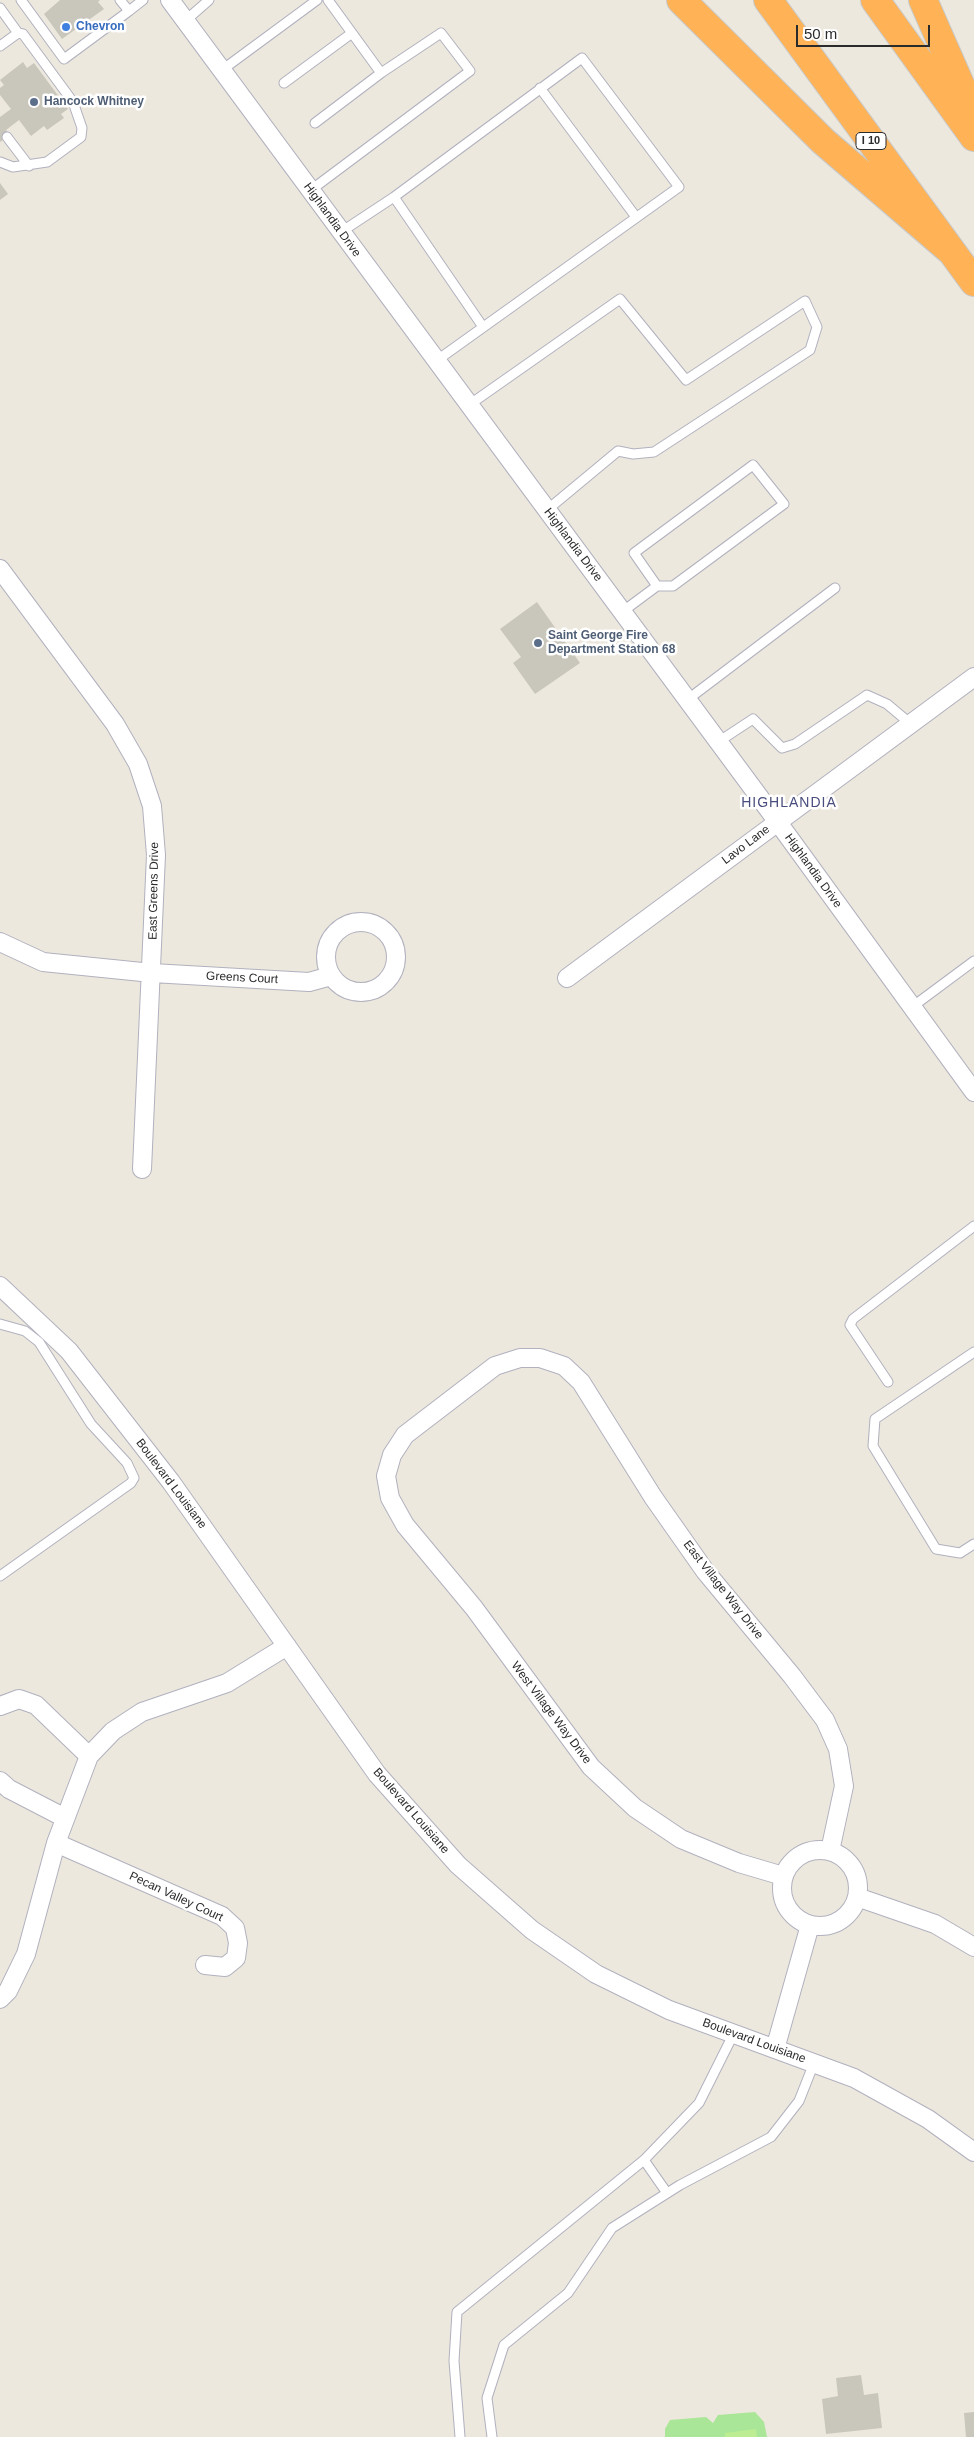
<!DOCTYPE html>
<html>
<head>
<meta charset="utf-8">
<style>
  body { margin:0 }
  #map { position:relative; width:974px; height:2437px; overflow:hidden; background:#ede8dd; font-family:Arial,sans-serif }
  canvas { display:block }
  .scale { position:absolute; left:796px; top:25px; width:134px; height:22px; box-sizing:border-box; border:2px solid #2b2b2b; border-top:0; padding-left:6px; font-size:15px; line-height:18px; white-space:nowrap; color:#2b2b2b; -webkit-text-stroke:4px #fff; paint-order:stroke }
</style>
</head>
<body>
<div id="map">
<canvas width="974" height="2437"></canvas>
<div class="scale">50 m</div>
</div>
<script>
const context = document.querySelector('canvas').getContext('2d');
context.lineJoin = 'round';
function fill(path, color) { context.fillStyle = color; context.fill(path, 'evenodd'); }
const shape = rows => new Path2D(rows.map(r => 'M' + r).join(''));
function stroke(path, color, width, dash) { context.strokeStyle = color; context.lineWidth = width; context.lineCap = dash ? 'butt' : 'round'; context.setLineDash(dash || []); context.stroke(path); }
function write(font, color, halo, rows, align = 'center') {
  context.font = font + ' Arial,sans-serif'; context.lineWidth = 5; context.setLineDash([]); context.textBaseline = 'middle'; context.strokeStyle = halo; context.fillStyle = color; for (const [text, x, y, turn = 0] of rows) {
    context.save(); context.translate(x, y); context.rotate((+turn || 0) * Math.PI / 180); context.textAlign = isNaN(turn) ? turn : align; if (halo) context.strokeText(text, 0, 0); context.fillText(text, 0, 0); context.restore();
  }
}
fill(shape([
  [755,2412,764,2422,767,2437,665,2437,665,2429,670,2420,706,2417,713,2423,718,2415]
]), '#a9e697');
fill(shape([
  [756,2429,757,2437,725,2437,725,2433]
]), '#bced93');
fill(shape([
  [60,0,100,0,98,2,104,9,62,39,44,14],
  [23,62,27,68,34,63,68,109,61,114,64,118,47,130,44,126,31,136,19,120,6,130,10,135,0,142,0,117,11,109,0,95,0,88,4,85,0,80],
  [0,183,8,194,0,200],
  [537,602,580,663,535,694,513,663,521,657,500,629],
  [861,2375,864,2395,878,2393,882,2428,826,2434,822,2399,838,2396,836,2378],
  [974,2412,974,2437,966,2437,964,2413]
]), '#c9c6bb');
const lane = shape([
  [21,0,64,59,129,11],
  [120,0,129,11,143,0],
  [0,8,18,33,0,46],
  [185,21,209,0],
  [222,70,317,0],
  [284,83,352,33],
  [540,88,636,217],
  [315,123,381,73,328,0],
  [7,137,29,166],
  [0,162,13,167,47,162,81,137,82,128,73,102,23,34,18,33],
  [311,190,470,71,441,33,381,73],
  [394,197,483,327],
  [341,232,394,197,582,58,679,187,436,361],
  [469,405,620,299,686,380,805,301,817,327,810,350,654,452,633,454,618,451,547,510],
  [622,612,657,586,673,586,784,504,753,465,634,553,657,586],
  [687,700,835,588],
  [718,742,753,719,782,748,795,744,867,695,887,704,912,725],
  [912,1007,974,961],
  [0,1324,25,1331,39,1342,91,1424,127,1463,134,1478,131,1483,0,1576],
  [974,1352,875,1419,873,1446,936,1549,960,1553,974,1544],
  [888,1382,850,1325,853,1319,974,1226],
  [644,2160,667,2193],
  [460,2437,454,2361,457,2312,644,2160,699,2103,734,2033],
  [492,2437,487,2398,504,2345,568,2293,612,2228,680,2185,771,2137,799,2101,814,2063]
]);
const street = shape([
  [170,0,777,821,974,1092],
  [0,569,115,724,138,764,152,806,156,855,142,1169],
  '326 957a35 35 0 1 1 70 0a35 35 0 1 1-70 0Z',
  [0,942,43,962,152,973,309,982,331,976],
  [567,978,974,677],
  [0,1286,69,1351,171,1482,377,1774,458,1865,532,1930,596,1974,669,2010,854,2078,928,2119,974,2152],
  [0,1706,19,1699,36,1705,89,1756],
  [0,1781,9,1789,65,1818],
  [56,1843,222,1916,235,1928,238,1943,236,1958,225,1967,205,1965],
  '782 1888a38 38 0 1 1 76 0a38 38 0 1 1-76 0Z',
  [783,1876,739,1863,681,1839,635,1808,591,1767,474,1608,405,1525,390,1498,386,1476,392,1455,405,1435,495,1366,520,1358,540,1358,564,1366,581,1382,653,1497,705,1571,792,1676,825,1720,838,1749,844,1786,830,1851],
  [857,1897,935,1924,974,1947],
  [0,1999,8,1991,26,1954,56,1843,89,1756,113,1731,142,1712,227,1683,287,1646],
  [775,2049,810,1925]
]);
const highway = shape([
  [681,0,823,141,951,251],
  [768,0,974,282],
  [875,0,974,137],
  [923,0,974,116]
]);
stroke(lane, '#b1b1bf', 11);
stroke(street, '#b1b1bf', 20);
stroke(highway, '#c8c8c8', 30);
stroke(lane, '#fff', 9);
stroke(street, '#fff', 18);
stroke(highway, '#ffb356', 28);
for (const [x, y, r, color] of [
  [66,27,5,"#3f7fe0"],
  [34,102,5,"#5c6f8a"],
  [538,643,5,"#5c6f8a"]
]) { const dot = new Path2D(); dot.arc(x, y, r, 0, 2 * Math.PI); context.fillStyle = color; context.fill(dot); stroke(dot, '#fff', 2); }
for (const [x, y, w] of [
  [871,141,30]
]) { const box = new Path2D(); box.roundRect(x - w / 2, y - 8.5, w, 17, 4); context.fillStyle = '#fff'; context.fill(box); stroke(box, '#2b2b2b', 1); }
write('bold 11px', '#2b2b2b', null, [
  ["I 10",871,141]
]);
write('bold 12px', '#366cbe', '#fff', [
  ["Chevron",76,27]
], 'left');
write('bold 12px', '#4e5e75', '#fff', [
  ["Hancock Whitney",44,102],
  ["Saint George Fire",548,636],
  ["Department Station 68",548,650]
], 'left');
write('12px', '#2b2b2b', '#fff', [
  ["Highlandia Drive",332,220,54],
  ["Highlandia Drive",573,545,53],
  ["Lavo Lane",746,845,-37],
  ["Highlandia Drive",813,871,54],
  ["East Greens Drive",154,891,-89],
  ["Greens Court",242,978,3],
  ["Boulevard Louisiane",171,1484,53],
  ["East Village Way Drive",723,1590,52],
  ["West Village Way Drive",551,1713,53],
  ["Boulevard Louisiane",411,1811,49],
  ["Pecan Valley Court",176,1897,25],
  ["Boulevard Louisiane",754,2041,20]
]);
context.letterSpacing = '1px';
write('14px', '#494d7d', '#fff', [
  ["HIGHLANDIA",789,803]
]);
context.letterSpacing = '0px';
</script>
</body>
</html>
